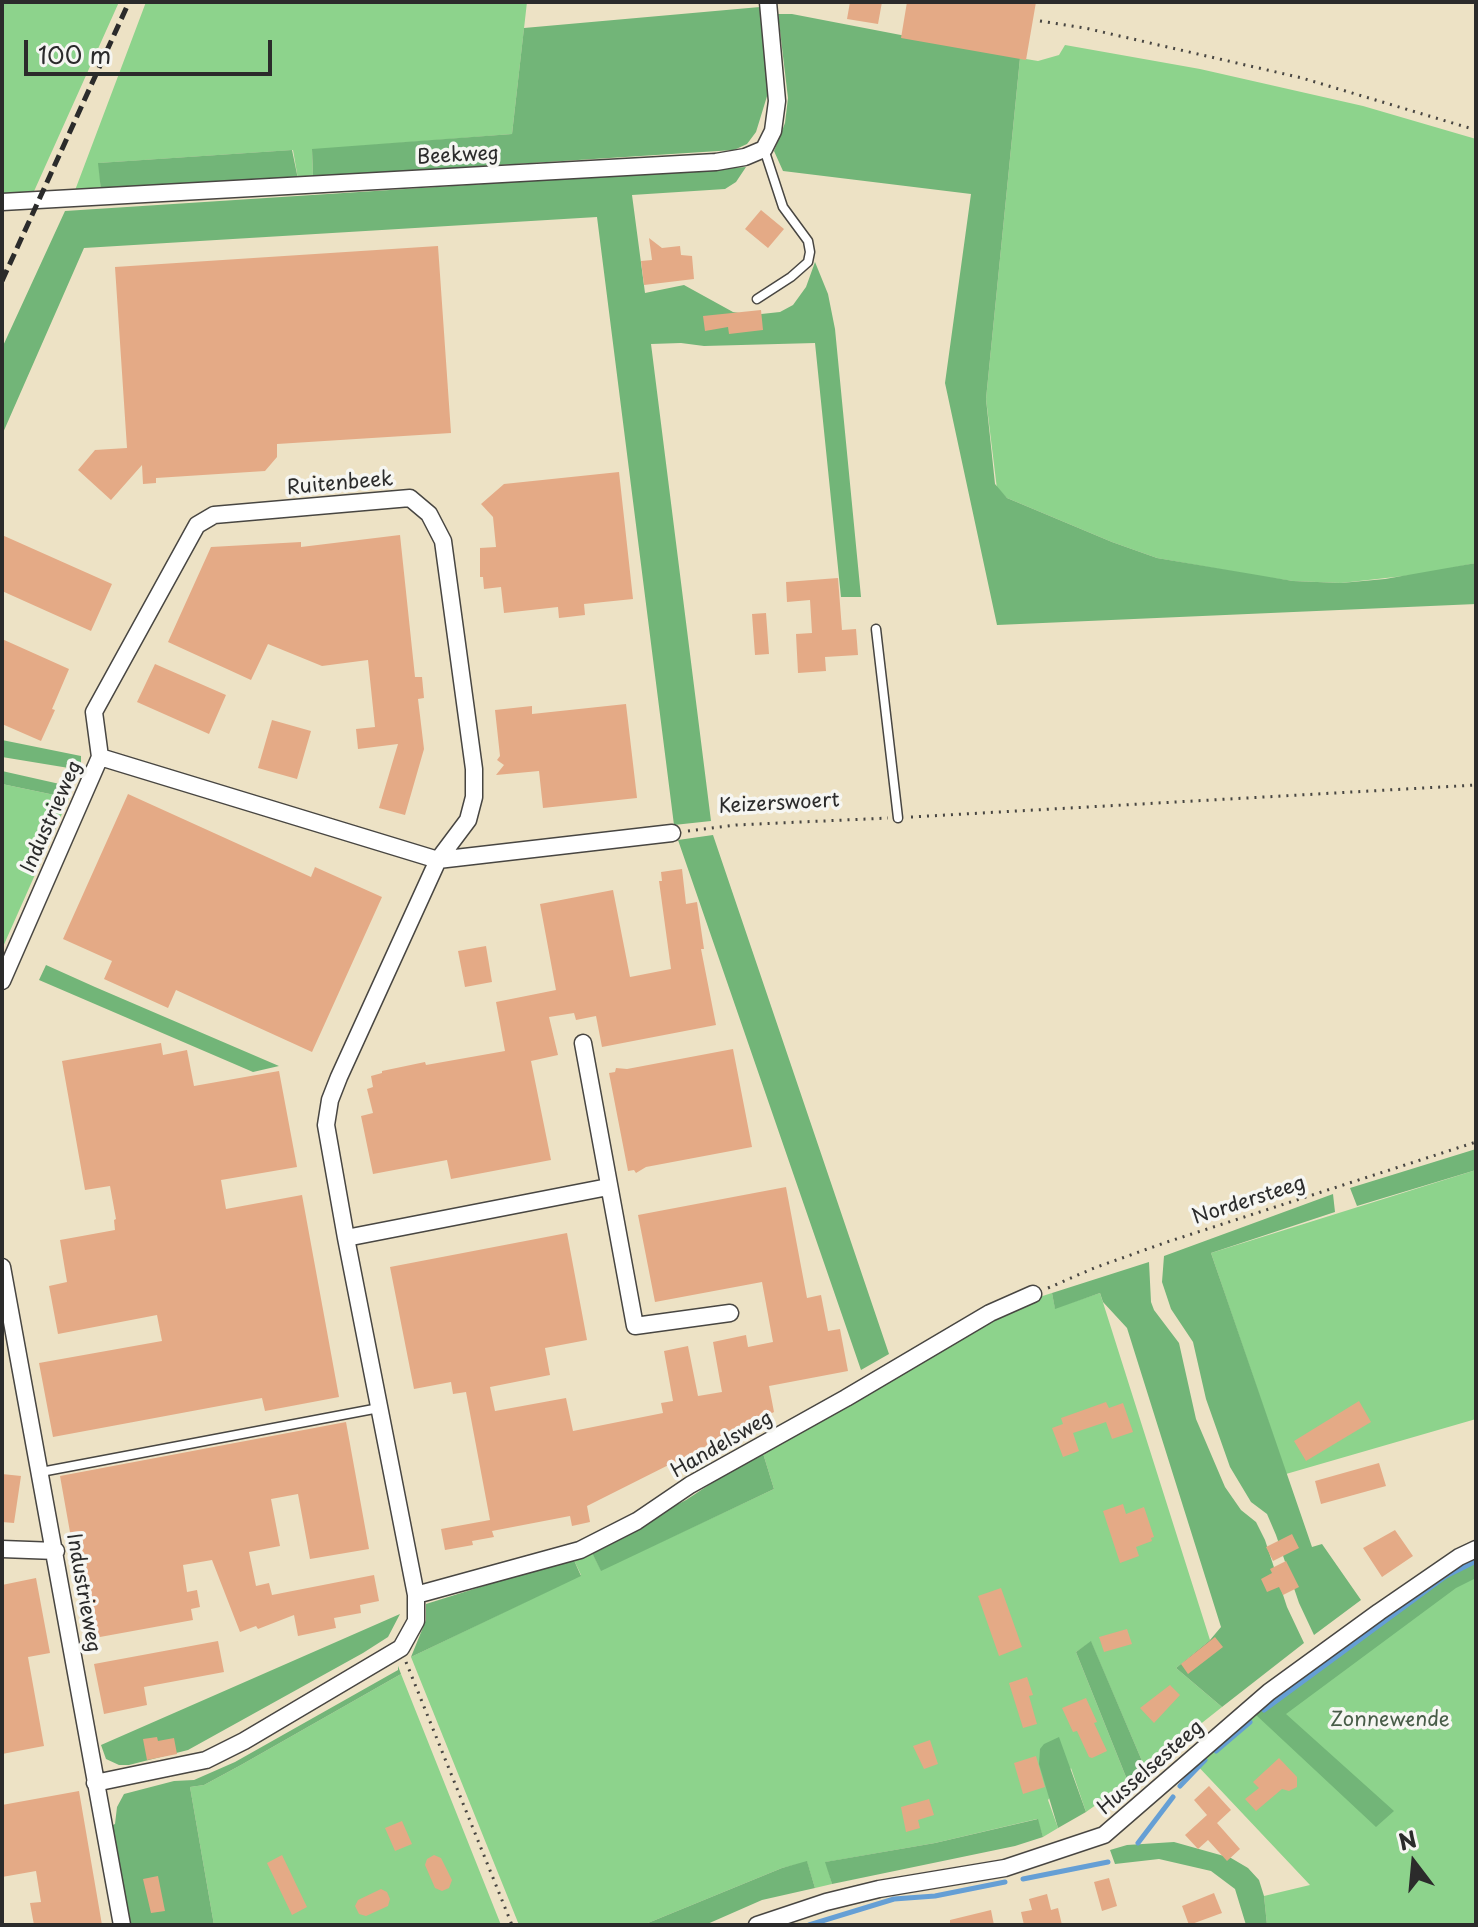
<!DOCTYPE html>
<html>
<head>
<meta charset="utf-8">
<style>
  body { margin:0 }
  #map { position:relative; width:1478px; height:1927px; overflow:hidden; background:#ede2c5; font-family:"Playpen Sans",sans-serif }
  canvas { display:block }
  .frame { position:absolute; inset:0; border:4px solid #2b2b2b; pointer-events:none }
  .north { position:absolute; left:1374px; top:1823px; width:80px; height:80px; -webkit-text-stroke:6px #f6f6f2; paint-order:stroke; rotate:344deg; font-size:22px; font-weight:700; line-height:32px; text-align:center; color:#2b2b2b }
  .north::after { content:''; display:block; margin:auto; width:28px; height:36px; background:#2b2b2b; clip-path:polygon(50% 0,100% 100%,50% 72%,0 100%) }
  .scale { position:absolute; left:24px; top:40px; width:248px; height:36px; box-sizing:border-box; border:4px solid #2b2b2b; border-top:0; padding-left:10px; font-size:24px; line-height:28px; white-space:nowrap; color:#2b2b2b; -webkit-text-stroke:6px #f6f6f2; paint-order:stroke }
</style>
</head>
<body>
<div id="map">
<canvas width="1478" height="1927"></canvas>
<div class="frame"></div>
<div class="north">N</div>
<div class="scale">100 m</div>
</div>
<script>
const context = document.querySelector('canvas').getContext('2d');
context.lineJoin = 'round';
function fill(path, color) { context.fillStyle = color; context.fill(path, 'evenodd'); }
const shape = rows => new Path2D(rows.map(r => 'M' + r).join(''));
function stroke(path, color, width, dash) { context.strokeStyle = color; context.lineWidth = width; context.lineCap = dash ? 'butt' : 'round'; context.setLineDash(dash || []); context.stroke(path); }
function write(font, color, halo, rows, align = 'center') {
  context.font = font + ' "Playpen Sans",sans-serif'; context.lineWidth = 7; context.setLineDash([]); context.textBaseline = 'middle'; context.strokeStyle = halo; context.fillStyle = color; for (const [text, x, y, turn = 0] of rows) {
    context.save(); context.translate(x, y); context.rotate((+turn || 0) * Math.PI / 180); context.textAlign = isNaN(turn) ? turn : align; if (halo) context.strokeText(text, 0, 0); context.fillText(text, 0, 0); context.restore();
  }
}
fill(shape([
  [2,2,119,2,31,198,2,201],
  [146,2,527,2,512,134,312,150,313,177,298,179,293,150,99,163,101,191,74,193],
  [1065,45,1200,69,1363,106,1476,139,1476,563,1422,574,1341,583,1293,581,1258,576,1157,558,1112,542,1007,498,997,489,986,399,1020,58,1038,61,1059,55],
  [2,784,69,798,2,949],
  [1476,1170,1476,1419,1286,1474,1211,1253],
  [1052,1293,1055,1308,1100,1293,1210,1640,1176,1668,1222,1707,1145,1768,1091,1642,1076,1652,1128,1782,1086,1812,1071,1768,1048,1800,1058,1828,1043,1837,1037,1819,935,1843,826,1862,832,1884,815,1888,807,1862,782,1868,643,1925,519,1925,411,1657,581,1575,573,1558,590,1549,601,1570,774,1489,762,1450,979,1326,1030,1300],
  [1476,1556,1476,1925,1267,1925,1264,1896,1310,1885,1194,1762,1255,1714],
  [401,1674,501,1925,214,1925,190,1787,204,1785,241,1765]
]), '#8dd38c');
fill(shape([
  [760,7,768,65,768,93,756,132,747,144,734,150,313,177,312,149,512,134,524,28],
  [778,14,792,14,1020,58,986,399,995,484,1007,498,1112,542,1157,558,1293,581,1341,583,1385,579,1476,563,1476,604,997,625,945,383,971,194,783,171,774,151,785,123,788,98],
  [292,150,298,179,101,191,98,163],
  [746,167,736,182,725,189,632,195,645,293,684,285,733,312,752,315,780,312,793,305,806,287,815,262,828,294,835,329,861,597,841,597,815,343,704,346,681,343,651,344,711,821,674,825,597,217,84,248,2,435,2,348,65,211],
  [2,740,81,756,81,770,2,757],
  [2,771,73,787,69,798,2,784],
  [713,835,889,1354,861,1370,678,840],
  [46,965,95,987,279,1066,253,1072,39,980],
  [1476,1149,1476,1170,1357,1206,1350,1188],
  [1333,1194,1335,1212,1211,1253,1312,1547,1322,1544,1361,1600,1314,1635,1299,1603,1276,1535,1267,1514,1251,1502,1230,1467,1206,1399,1193,1342,1171,1309,1162,1282,1164,1256],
  [1149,1262,1151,1302,1154,1310,1179,1343,1196,1419,1225,1487,1241,1510,1256,1522,1265,1540,1287,1607,1304,1643,1222,1707,1176,1668,1210,1640,1221,1627,1127,1328,1103,1302,1100,1293,1055,1309,1052,1293],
  [762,1450,774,1489,601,1571,590,1549,686,1500],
  [1476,1555,1476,1578,1456,1588,1286,1714,1394,1811,1376,1827,1255,1714,1398,1605],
  [573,1558,581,1576,411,1657,426,1620,426,1604],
  [400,1614,388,1637,363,1653,188,1750,129,1765,119,1765,106,1759,101,1745],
  [1091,1641,1145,1768,1128,1782,1076,1652],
  [398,1666,401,1674,241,1765,204,1785,190,1787,214,1925,131,1925,111,1826,115,1824,117,1807,124,1794,174,1781,194,1780,235,1762,398,1670],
  [1059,1737,1086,1812,1058,1828,1039,1764,1040,1749,1044,1744],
  [1038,1819,1043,1837,1015,1846,832,1884,825,1862,935,1843],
  [1174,1842,1231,1858,1248,1868,1259,1880,1264,1896,1267,1925,1246,1925,1235,1889,1211,1871,1159,1859,1115,1864,1110,1850,1127,1845],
  [807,1861,815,1888,762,1900,705,1925,643,1925,782,1868]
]), '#72b578');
stroke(shape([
  [1264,1710,1446,1576,1476,1561],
  [1216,1751,1250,1722],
  [1180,1786,1205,1760],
  [1138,1843,1173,1797],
  [1023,1879,1108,1862],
  [809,1925,894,1899,935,1896,1005,1882]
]), '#659fd5', 5);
fill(shape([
  [850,2,882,2,878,24,847,19],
  [907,2,1036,2,1026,60,901,38],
  [761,210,784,229,768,248,745,229],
  [649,238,662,248,680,246,681,255,692,256,694,279,644,285,641,261,652,260],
  [438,246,451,433,277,444,277,457,265,471,156,478,156,483,143,484,142,465,111,500,78,470,95,450,127,448,115,267],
  [761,310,763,330,729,334,728,327,705,331,703,316],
  [619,472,633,599,584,604,585,615,559,618,558,607,504,613,501,587,484,589,483,577,480,577,480,548,496,547,493,517,481,504,504,484],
  [2,535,112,584,91,631,2,591],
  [400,535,415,677,422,677,424,698,418,699,424,749,405,815,379,808,398,744,358,749,356,729,375,727,368,660,322,666,268,644,251,680,168,642,211,547,301,542,301,547],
  [838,578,842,630,856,629,858,655,825,657,826,671,798,673,796,634,812,633,810,600,787,602,786,582],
  [766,613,769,654,755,655,752,614],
  [2,639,69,669,52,709,55,710,41,741,2,724],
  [155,664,226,695,209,734,137,702],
  [626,704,637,798,543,808,539,771,496,775,504,765,497,760,500,756,495,710,532,706,532,714],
  [272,720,311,731,297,779,258,768],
  [128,794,311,877,315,867,382,897,312,1052,176,990,168,1008,104,979,112,961,63,939],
  [682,869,686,904,697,902,704,949,701,949,716,1025,602,1047,596,1016,576,1020,574,1013,549,1017,558,1055,531,1061,551,1160,451,1179,447,1160,373,1174,361,1116,373,1113,367,1089,373,1087,371,1076,382,1073,382,1071,425,1062,426,1065,505,1051,496,1002,556,990,540,904,613,890,630,977,671,969,659,881,662,881,661,872],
  [486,946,492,982,465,987,458,951],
  [161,1043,163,1055,187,1050,194,1086,279,1071,297,1167,221,1180,226,1209,302,1195,339,1397,265,1411,262,1398,53,1437,39,1363,162,1341,157,1315,58,1334,49,1286,67,1282,60,1240,115,1230,114,1220,116,1219,110,1186,85,1190,62,1061],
  [733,1049,752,1147,646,1167,636,1173,634,1170,628,1171,609,1073,615,1072,616,1068,627,1069],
  [786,1187,807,1298,821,1295,828,1331,840,1329,848,1371,769,1386,774,1412,587,1506,590,1522,572,1526,570,1516,492,1531,494,1537,472,1541,473,1545,445,1550,441,1529,490,1520,466,1392,453,1394,451,1382,414,1389,390,1267,567,1233,587,1340,545,1348,550,1375,490,1387,495,1411,566,1398,573,1431,663,1413,661,1403,673,1401,664,1351,688,1346,698,1396,722,1392,713,1342,746,1335,748,1347,773,1342,762,1282,655,1302,638,1215],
  [1359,1401,1371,1422,1306,1461,1294,1441],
  [1106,1402,1109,1408,1123,1403,1133,1432,1112,1439,1106,1422,1073,1433,1079,1451,1063,1457,1052,1428,1063,1424,1061,1418],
  [346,1422,369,1549,310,1559,298,1494,271,1499,280,1546,249,1552,256,1586,269,1583,272,1595,374,1575,379,1601,360,1605,361,1613,334,1618,336,1628,298,1636,294,1615,258,1629,256,1626,240,1632,212,1560,183,1565,187,1592,197,1590,200,1607,191,1609,193,1620,89,1639,60,1476],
  [1379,1463,1386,1486,1321,1504,1315,1481],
  [2,1474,21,1476,14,1523,2,1522],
  [1123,1504,1126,1514,1144,1507,1154,1537,1151,1538,1152,1541,1136,1547,1139,1556,1120,1563,1103,1511],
  [1395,1530,1413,1556,1382,1577,1363,1548],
  [1292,1534,1299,1548,1273,1561,1266,1547],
  [1286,1561,1299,1587,1283,1595,1279,1587,1267,1592,1261,1579,1272,1573,1270,1569],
  [36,1578,50,1653,28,1657,44,1746,2,1754,2,1585],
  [1001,1588,1022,1647,999,1656,978,1596],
  [1127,1629,1132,1644,1104,1652,1099,1637],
  [1215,1637,1223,1647,1188,1674,1181,1664],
  [218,1641,224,1672,144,1687,147,1705,104,1714,94,1664],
  [1027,1677,1033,1695,1029,1696,1037,1724,1023,1728,1009,1683],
  [1170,1685,1180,1695,1154,1723,1140,1708],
  [1086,1698,1097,1722,1094,1723,1107,1751,1092,1758,1089,1757,1077,1731,1073,1732,1062,1708],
  [157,1737,158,1741,174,1738,177,1754,147,1760,143,1739],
  [930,1740,938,1764,924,1769,913,1746],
  [1036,1756,1045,1787,1023,1794,1014,1763],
  [1279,1758,1297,1777,1297,1787,1289,1791,1282,1789,1256,1811,1245,1799,1259,1788,1253,1782],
  [1209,1786,1231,1810,1217,1823,1240,1849,1227,1861,1208,1840,1198,1849,1185,1835,1207,1815,1194,1800],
  [79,1791,102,1925,34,1925,30,1903,41,1902,36,1871,2,1877,2,1805],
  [929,1799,934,1815,918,1820,920,1828,906,1832,901,1807],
  [402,1821,412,1844,395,1851,385,1828],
  [282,1855,307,1907,292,1915,267,1863],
  [434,1855,441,1858,452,1880,449,1888,442,1891,435,1888,425,1865,427,1859],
  [158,1876,165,1911,151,1913,143,1879],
  [1109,1878,1117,1906,1102,1911,1094,1882],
  [381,1889,387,1892,390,1899,388,1906,366,1916,359,1914,355,1906,358,1900],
  [1214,1893,1222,1913,1189,1925,1182,1906],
  [1047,1894,1051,1910,1058,1908,1062,1925,1024,1925,1021,1912,1032,1910,1029,1899],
  [991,1910,994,1925,950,1925,950,1920]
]), '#e4aa86');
const service = shape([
  [757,299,791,277,808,262,810,252,808,241,783,207,764,149],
  [876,629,898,818],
  [41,1472,379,1408]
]);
const minor = shape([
  [2,202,716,162,745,157,764,149,773,131,777,101,768,2],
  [100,757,438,860,672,833],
  [2,981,100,757],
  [583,1043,635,1326,730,1313],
  [346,1238,608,1187],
  [2,1267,122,1925],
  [2,1549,56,1551],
  [416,1595,580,1550,637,1521,690,1485,846,1398,990,1313,1033,1294],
  [95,1783,206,1760,244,1741,401,1648,416,1621,416,1595,346,1238,326,1125,330,1100,339,1077,438,860,468,820,474,797,474,769,443,541,429,514,410,498,214,515,197,525,94,712,100,757],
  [757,1925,826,1902,879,1889,1005,1868,1104,1835,1269,1692,1379,1612,1459,1557,1476,1549]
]);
stroke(service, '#484642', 11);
stroke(minor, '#484642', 19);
stroke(shape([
  [1040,21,1085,28,1302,78,1476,130],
  [911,817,1476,785],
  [688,831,736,825,888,818],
  [1048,1288,1094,1268,1167,1242,1476,1142],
  [406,1662,512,1925]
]), '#484642', 3, [2, 6]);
stroke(service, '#fff', 8);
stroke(minor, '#fff', 16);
stroke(shape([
  [2,281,129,2]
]), '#2b2b2b', 5, [12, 6]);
write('20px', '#2b2b2b', '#f6f6f2', [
  ["Beekweg",458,156,-3],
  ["Ruitenbeek",340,484,-5],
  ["Keizerswoert",779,804,-3],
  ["Industrieweg",52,817,-66],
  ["Nordersteeg",1249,1201,-18],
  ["Handelsweg",722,1445,-30],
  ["Industrieweg",83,1593,80],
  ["Husselsesteeg",1151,1768,-41]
]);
write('20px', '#485d48', '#f6f6f2', [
  ["Zonnewende",1390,1720]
]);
</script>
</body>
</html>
